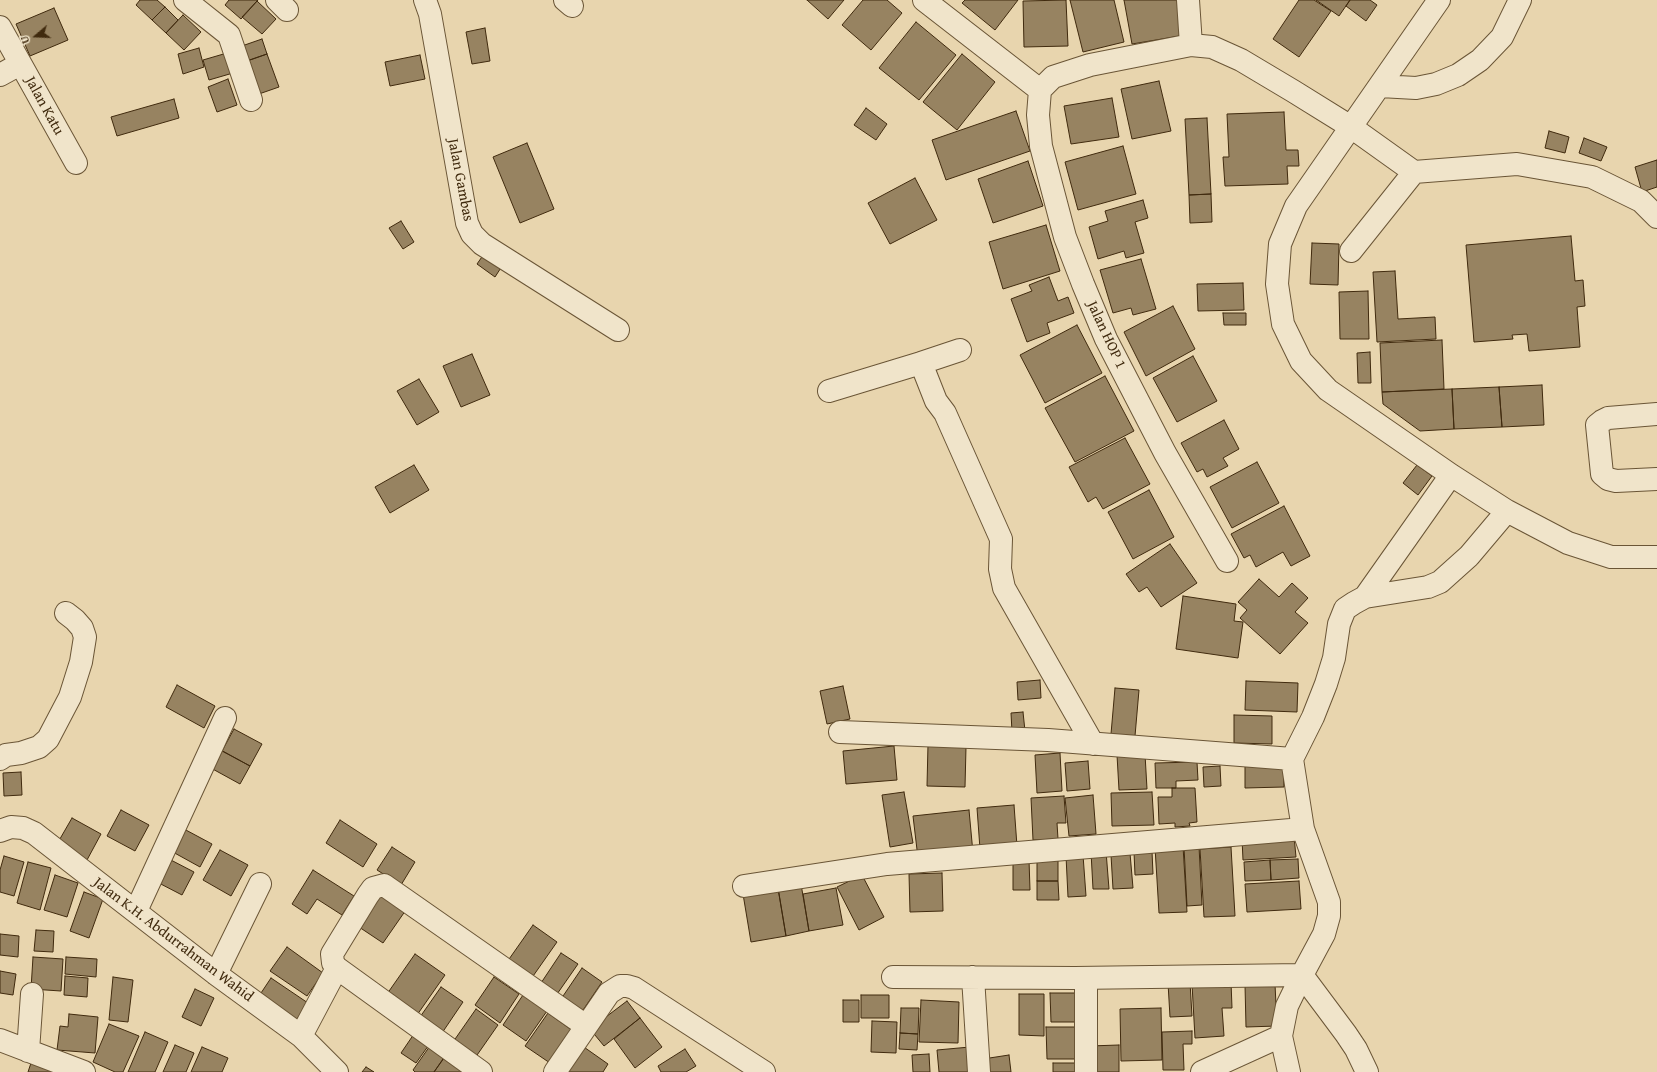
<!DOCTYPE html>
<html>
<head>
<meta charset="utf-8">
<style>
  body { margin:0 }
  #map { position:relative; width:1657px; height:1072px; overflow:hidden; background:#e8d5ae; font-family:"Gentium Book Plus",serif }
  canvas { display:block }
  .north { position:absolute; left:16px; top:16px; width:40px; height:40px; -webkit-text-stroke:3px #f0e4ca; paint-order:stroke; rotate:251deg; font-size:11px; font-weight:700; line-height:16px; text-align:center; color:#402a0e }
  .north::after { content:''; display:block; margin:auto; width:14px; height:18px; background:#402a0e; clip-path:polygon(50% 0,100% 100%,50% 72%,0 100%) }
</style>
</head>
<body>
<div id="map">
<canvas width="1657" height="1072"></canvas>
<div class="north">U</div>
</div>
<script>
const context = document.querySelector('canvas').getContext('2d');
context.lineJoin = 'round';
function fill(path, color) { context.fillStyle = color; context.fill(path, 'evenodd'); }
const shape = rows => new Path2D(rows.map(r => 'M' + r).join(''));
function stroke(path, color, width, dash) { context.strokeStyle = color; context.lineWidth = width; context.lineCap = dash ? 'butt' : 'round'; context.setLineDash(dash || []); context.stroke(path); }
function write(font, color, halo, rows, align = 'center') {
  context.font = font + ' "Gentium Book Plus",serif'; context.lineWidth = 3.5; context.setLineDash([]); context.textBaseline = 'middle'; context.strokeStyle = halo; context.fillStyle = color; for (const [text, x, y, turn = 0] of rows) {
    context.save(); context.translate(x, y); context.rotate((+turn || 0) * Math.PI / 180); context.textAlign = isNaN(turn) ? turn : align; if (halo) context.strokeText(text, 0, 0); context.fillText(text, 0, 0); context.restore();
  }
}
const building = shape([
  [140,0,157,0,165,7,152,20,136,5,140,0],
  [229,0,258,0,241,19,225,5,229,0],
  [807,0,844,0,828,19,807,0],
  [863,0,887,0,902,13,871,50,842,25,863,0],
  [965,0,1018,0,995,30,962,3,965,0],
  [1066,0,1068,46,1024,47,1023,1,1066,0],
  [1070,0,1114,0,1124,42,1083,52,1070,0],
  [1124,0,1180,0,1186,35,1132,44,1124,0],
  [1299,0,1314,0,1331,11,1299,57,1273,39,1299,0],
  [1316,0,1350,0,1339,16,1316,0],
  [1350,0,1370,0,1377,5,1366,21,1346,6,1350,0],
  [257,1,276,19,262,34,242,17,257,1],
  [165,7,178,20,166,33,152,20,165,7],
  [54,8,68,40,30,56,16,24,54,8],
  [183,15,201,32,184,50,166,33,183,15],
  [916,22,956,55,919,100,879,68,916,22],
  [485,28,490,61,472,64,466,32,485,28],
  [262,39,267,54,244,62,239,47,262,39],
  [199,48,204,67,183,74,178,54,199,48],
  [227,53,233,73,209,80,203,60,227,53],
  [267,54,279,87,256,95,244,62,267,54],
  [962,54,995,82,957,130,923,102,962,54],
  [420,55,425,79,390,86,385,62,420,55],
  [228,79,237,105,217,112,208,87,228,79],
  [1159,81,1171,131,1132,139,1121,89,1159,81],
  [1112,98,1119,137,1071,144,1064,106,1112,98],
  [174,99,179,118,117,136,111,117,174,99],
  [866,108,887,124,876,140,854,125,866,108],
  [1016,111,1030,151,946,180,932,140,1016,111],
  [1284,112,1286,150,1298,150,1299,166,1287,166,1288,184,1225,186,1223,157,1229,157,1227,114,1284,112],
  [1207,118,1211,194,1189,195,1185,119,1207,118],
  [1549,131,1569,137,1565,153,1545,148,1549,131],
  [1584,138,1607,147,1601,161,1579,153,1584,138],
  [527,143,554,209,520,223,493,157,527,143],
  [1123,146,1136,194,1078,210,1065,162,1123,146],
  [1657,160,1657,187,1642,192,1635,167,1657,160],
  [1028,161,1043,206,993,223,978,179,1028,161],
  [915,178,937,220,890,244,868,203,915,178],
  [1211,194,1212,222,1190,223,1189,195,1211,194],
  [1143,200,1148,218,1135,222,1144,253,1126,258,1124,251,1098,259,1089,227,1108,221,1105,211,1143,200],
  [401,221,414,242,403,249,389,228,401,221],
  [1046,225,1060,271,1003,289,989,242,1046,225],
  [1571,236,1575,281,1583,280,1585,306,1577,307,1580,347,1529,351,1527,334,1512,335,1513,339,1474,342,1466,245,1571,236],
  [1312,243,1339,244,1338,285,1310,284,1312,243],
  [486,251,504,263,495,277,477,264,486,251],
  [1141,259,1156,309,1133,315,1131,308,1113,313,1100,270,1141,259],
  [1395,271,1398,319,1435,317,1436,339,1377,342,1373,272,1395,271],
  [1049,277,1058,301,1068,297,1074,313,1047,323,1050,333,1027,342,1011,299,1032,291,1029,285,1049,277],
  [1243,283,1244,310,1198,311,1197,284,1243,283],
  [1368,291,1369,339,1340,339,1339,292,1368,291],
  [1173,306,1195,349,1146,376,1124,332,1173,306],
  [1223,313,1246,313,1246,325,1224,325,1223,313],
  [1077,325,1102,373,1045,403,1020,355,1077,325],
  [1442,340,1444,389,1382,392,1380,343,1442,340],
  [1370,352,1371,383,1358,383,1357,353,1370,352],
  [472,354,490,395,461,407,443,366,472,354],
  [1193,356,1217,401,1177,422,1153,378,1193,356],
  [1105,376,1134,431,1075,462,1045,408,1105,376],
  [419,379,439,412,417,425,397,391,419,379],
  [1542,385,1544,425,1502,427,1499,387,1542,385],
  [1499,387,1502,427,1454,429,1452,389,1499,387],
  [1452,389,1454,429,1420,431,1383,404,1382,392,1452,389],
  [1224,420,1239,449,1223,458,1228,466,1207,477,1203,469,1197,472,1181,443,1224,420],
  [1125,438,1150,484,1103,509,1096,497,1088,502,1069,467,1125,438],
  [1257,462,1279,503,1232,528,1210,487,1257,462],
  [414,465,429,490,390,513,375,487,414,465],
  [1417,465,1432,476,1418,495,1403,483,1417,465],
  [1149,490,1174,537,1133,559,1108,512,1149,490],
  [1284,506,1310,556,1291,566,1283,552,1256,567,1250,555,1244,558,1231,534,1284,506],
  [1170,544,1197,583,1161,607,1147,587,1139,592,1126,574,1170,544],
  [1259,579,1279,597,1292,583,1308,598,1295,612,1308,623,1280,654,1240,618,1247,610,1238,602,1259,579],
  [1183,596,1236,604,1234,621,1243,622,1238,658,1176,649,1183,596],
  [1040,680,1041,698,1018,700,1017,682,1040,680],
  [1246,681,1298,683,1297,712,1245,710,1246,681],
  [177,685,215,706,204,728,166,707,177,685],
  [843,686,850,719,827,724,820,691,843,686],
  [1115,688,1139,690,1135,736,1111,734,1115,688],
  [1023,712,1025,731,1012,732,1011,713,1023,712],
  [1234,715,1272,716,1272,744,1234,743,1234,715],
  [234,729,262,744,250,766,222,751,234,729],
  [928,745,966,747,965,787,927,786,928,745],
  [894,746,897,780,846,784,843,751,894,746],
  [219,749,250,766,240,784,209,767,219,749],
  [1060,753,1062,791,1037,793,1035,755,1060,753],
  [1145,754,1147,789,1119,790,1117,755,1145,754],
  [1088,761,1090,789,1067,791,1065,763,1088,761],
  [1197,762,1198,780,1176,781,1176,788,1156,788,1155,763,1197,762],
  [1245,762,1283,762,1284,787,1245,788,1245,762],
  [1220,766,1221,786,1204,787,1203,767,1220,766],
  [21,772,22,795,4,796,3,773,21,772],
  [1172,788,1195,788,1197,822,1189,823,1190,826,1175,827,1175,823,1159,824,1158,797,1172,797,1172,788],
  [904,792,913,843,890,847,882,795,904,792],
  [1152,792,1154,825,1112,826,1111,793,1152,792],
  [1093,795,1096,834,1069,836,1065,798,1093,795],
  [1064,796,1066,823,1057,823,1058,839,1033,840,1031,798,1064,796],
  [1014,805,1017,846,980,849,977,808,1014,805],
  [121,810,149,825,135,851,107,836,121,810],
  [969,810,973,853,918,858,913,816,969,810],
  [72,818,101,834,87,860,57,844,72,818],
  [340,820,377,844,363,867,326,843,340,820],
  [184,829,212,844,200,867,171,851,184,829],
  [1294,836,1296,857,1243,860,1242,839,1294,836],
  [1183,846,1187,912,1159,913,1155,847,1183,846],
  [1199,846,1202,905,1187,906,1184,847,1199,846],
  [392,847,415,862,401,885,377,870,392,847],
  [1231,847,1235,916,1204,917,1200,849,1231,847],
  [220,850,248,865,231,896,203,880,220,850],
  [1106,851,1109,889,1093,889,1091,852,1106,851],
  [1152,851,1153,874,1135,875,1134,852,1152,851],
  [1130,853,1133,888,1113,889,1111,855,1130,853],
  [1083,855,1086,896,1068,897,1066,856,1083,855],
  [4,856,24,862,14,896,0,892,0,870,4,856],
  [167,858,194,872,182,895,155,881,167,858],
  [1298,859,1299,878,1271,880,1270,860,1298,859],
  [1013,860,1029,860,1030,890,1013,890,1013,860],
  [1037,860,1058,860,1058,881,1037,881,1037,860],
  [1270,860,1271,880,1245,881,1244,862,1270,860],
  [28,862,51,868,40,910,17,903,28,862],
  [313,870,354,896,342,915,317,899,307,914,292,904,313,870],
  [942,873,943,911,910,912,909,874,942,873],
  [55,875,78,883,67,917,44,910,55,875],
  [862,875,884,917,859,930,837,887,862,875],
  [1037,881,1058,881,1059,900,1037,900,1037,881],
  [1299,881,1301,909,1247,912,1245,884,1299,881],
  [801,884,809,931,786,936,778,888,801,884],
  [778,888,786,936,751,942,743,894,778,888],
  [836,888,843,925,809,931,803,894,836,888],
  [381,889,408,907,383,943,356,925,381,889],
  [84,892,103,899,89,938,70,931,84,892],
  [533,925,557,942,531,979,507,962,533,925],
  [36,930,54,931,53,952,34,951,36,930],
  [0,934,19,936,18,957,0,955,0,934],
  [287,947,323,973,307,996,270,971,287,947],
  [561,953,578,964,555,997,539,986,561,953],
  [415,954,445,975,417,1015,387,994,415,954],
  [33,957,63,959,61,991,31,989,33,957],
  [66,957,97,959,96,977,65,974,66,957],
  [582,968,602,982,579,1016,559,1002,582,968],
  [0,971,16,974,13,995,0,993,0,971],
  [65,976,88,978,87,997,64,995,65,976],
  [113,977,133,980,128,1022,109,1020,113,977],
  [494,977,519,994,500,1023,475,1005,494,977],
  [271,978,308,1003,293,1025,257,999,271,978],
  [1190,982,1192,1016,1170,1017,1168,983,1190,982],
  [1231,982,1232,1008,1222,1008,1224,1036,1195,1038,1192,984,1231,982],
  [1275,984,1277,1026,1246,1027,1245,985,1275,984],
  [441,987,463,1002,442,1033,420,1017,441,987],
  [195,989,214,998,201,1026,182,1017,195,989],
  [1050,993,1079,993,1079,1022,1051,1022,1050,993],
  [1019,994,1044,994,1044,1036,1019,1035,1019,994],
  [523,995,547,1011,526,1041,503,1025,523,995],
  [861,995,889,995,889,1018,861,1018,861,995],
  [843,1000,859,1000,859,1022,843,1022,843,1000],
  [921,1000,959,1002,958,1043,919,1042,921,1000],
  [627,1001,640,1018,604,1046,590,1029,627,1001],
  [901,1008,919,1008,918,1034,900,1033,901,1008],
  [1161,1008,1162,1060,1121,1061,1120,1009,1161,1008],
  [476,1009,498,1025,475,1058,453,1042,476,1009],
  [548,1013,573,1031,550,1063,525,1046,548,1013],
  [69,1014,98,1017,95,1053,57,1050,60,1026,68,1027,69,1014],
  [640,1018,662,1047,635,1068,614,1039,640,1018],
  [872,1021,897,1022,896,1053,871,1052,872,1021],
  [109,1024,139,1036,123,1072,115,1072,93,1062,109,1024],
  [1046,1027,1081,1027,1081,1059,1047,1059,1046,1027],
  [416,1031,431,1042,416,1063,401,1053,416,1031],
  [1192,1031,1192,1044,1183,1044,1184,1070,1163,1070,1162,1032,1192,1031],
  [145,1032,168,1042,155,1072,128,1072,145,1032],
  [900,1033,918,1034,917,1050,899,1049,900,1033],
  [432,1043,447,1053,434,1072,415,1072,413,1070,432,1043],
  [175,1045,194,1053,186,1072,163,1072,175,1045],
  [581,1045,608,1064,603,1072,561,1072,581,1045],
  [1119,1045,1119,1072,1090,1072,1089,1046,1119,1045],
  [202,1047,228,1058,222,1072,191,1072,202,1047],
  [970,1047,972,1072,939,1072,937,1050,970,1047],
  [685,1049,696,1066,686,1072,661,1072,658,1066,685,1049],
  [447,1054,472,1072,434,1072,447,1054],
  [929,1054,930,1072,913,1072,912,1055,929,1054],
  [1009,1055,1011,1072,985,1072,983,1059,1009,1055],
  [33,1057,56,1072,28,1072,33,1057],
  [1053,1063,1080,1063,1080,1072,1053,1072,1053,1063],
  [366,1067,374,1072,362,1072,366,1067]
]);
fill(building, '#978361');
stroke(building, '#402a0e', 1);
const minor = shape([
  [185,0,229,35,251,100],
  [277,0,287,10],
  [425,0,430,14,467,223,472,234,482,244,618,330],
  [565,0,572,6],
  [924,0,1040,90,1053,77,1090,65,1191,45,1212,47,1241,60,1293,91,1351,127,1414,172,1517,164,1592,177,1641,201,1657,217],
  [1188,0,1191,45],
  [1439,0,1296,206,1280,244,1277,284,1283,324,1301,361,1328,390,1451,475,1507,511,1568,543,1611,557,1657,557],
  [0,27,76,163],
  [0,75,20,64],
  [1380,86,1416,88,1436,84,1458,75,1480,60,1502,37,1520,0],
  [1040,90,1038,115,1041,146,1065,237,1083,284,1106,339,1165,453,1227,561],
  [1351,251,1414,172],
  [960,350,921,363,936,401,945,413,1001,539,1000,569,1004,588,1093,744],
  [829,391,921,363],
  [1657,414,1608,418,1602,421,1597,425,1602,474,1608,479,1616,481,1657,479],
  [1365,597,1451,475],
  [840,732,1048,740,1292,759],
  [0,759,6,755,21,753,39,747,48,739,70,697,81,662,85,637,82,628,75,620,66,613],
  [0,831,11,827,23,828,34,833,216,974,301,1036,337,1072],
  [744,886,887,864,1303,829],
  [136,911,225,718],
  [216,974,260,884],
  [893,977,1075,978,1302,975,1287,1006,1281,1036],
  [973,977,979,1072],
  [301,1036,337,968],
  [0,1040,84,1072],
  [28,1051,32,994],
  [481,1072,337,968,333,963,332,954,368,895,373,888,384,885,586,1026],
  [555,1072,609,993,620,986,627,986,634,988,764,1072],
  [1086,1072,1086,978],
  [1202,1072,1281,1036,1289,1072],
  [1367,1072,1356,1049,1346,1034,1302,975,1324,934,1329,916,1329,902,1303,829,1292,759,1313,717,1326,684,1334,658,1339,624,1345,609,1354,603,1365,597,1428,587,1440,582,1469,556,1507,511]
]);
stroke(minor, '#6a5536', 24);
stroke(minor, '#f0e4ca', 22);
write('15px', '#402a0e', '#f0e4ca', [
  ["Jalan Katu",44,106,61],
  ["Jalan Gambas",460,180,79],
  ["Jalan HOP 1",1106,335,65],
  ["Jalan K.H. Abdurrahman Wahid",173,940,37]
]);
</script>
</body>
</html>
